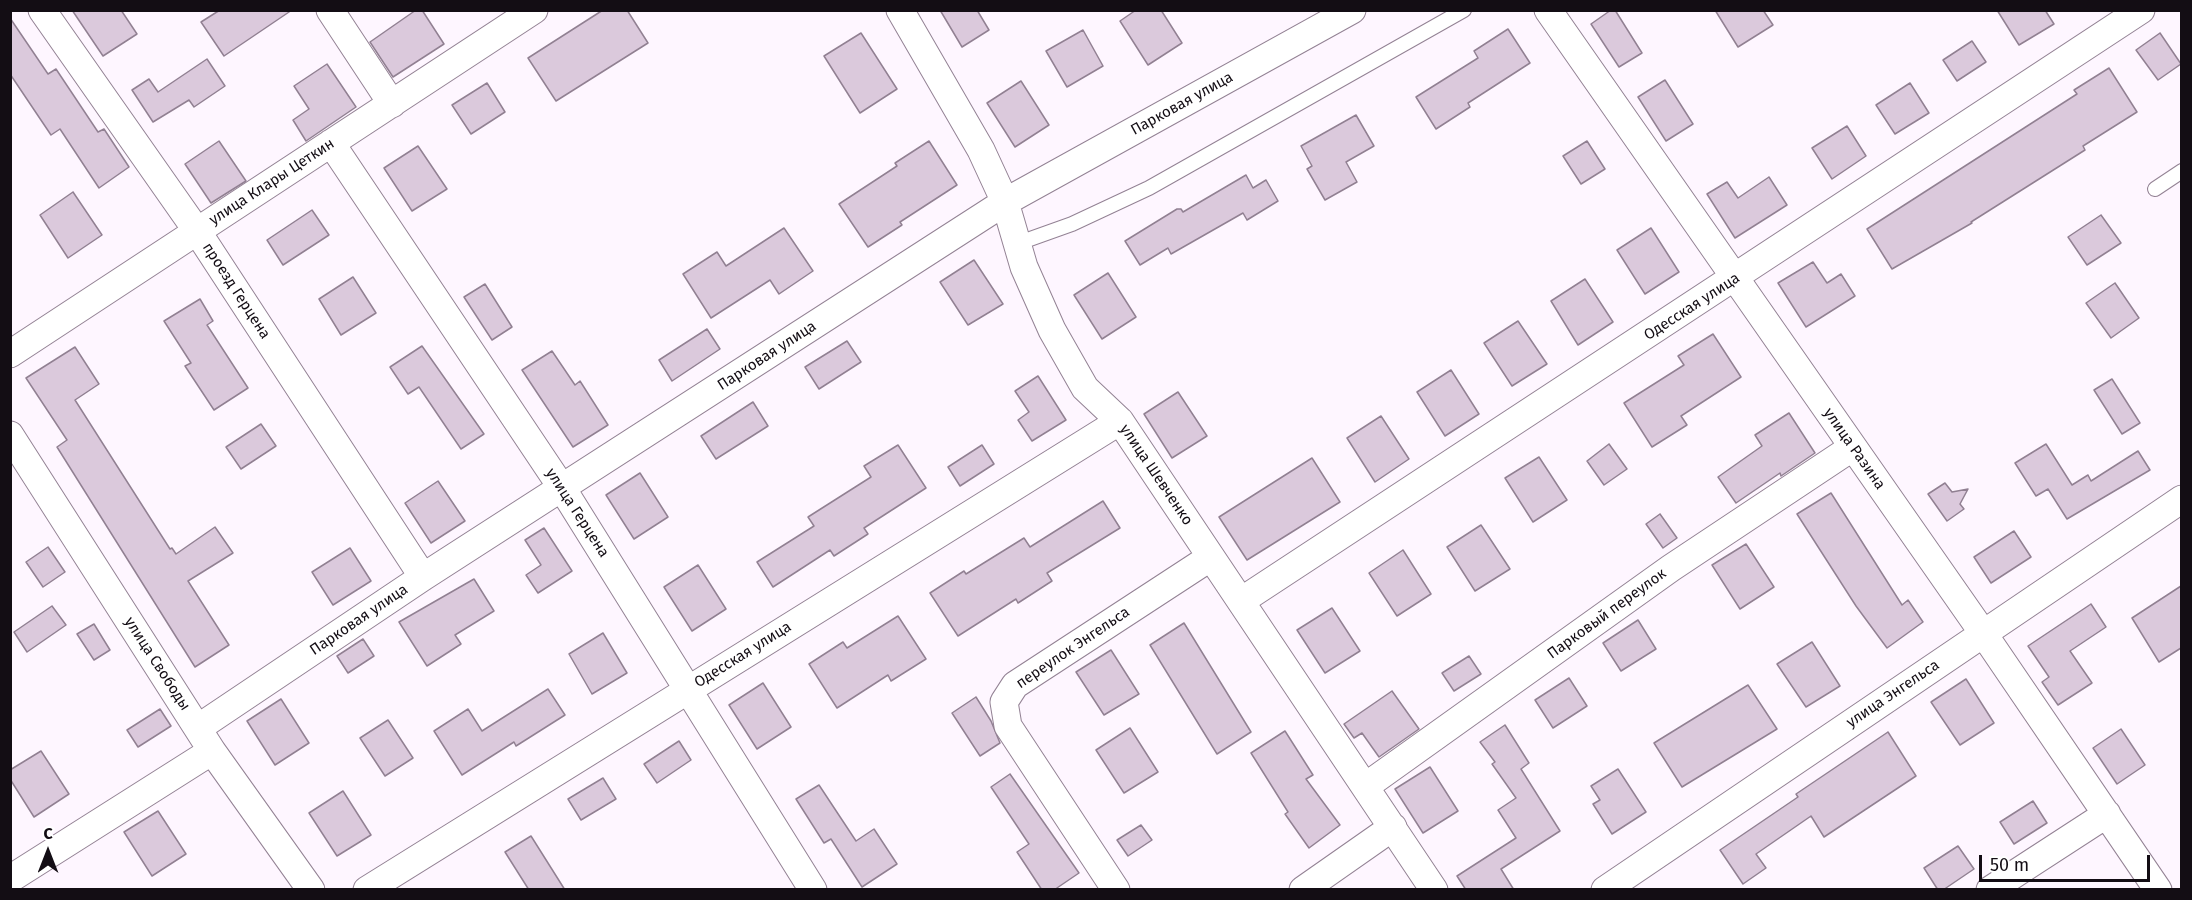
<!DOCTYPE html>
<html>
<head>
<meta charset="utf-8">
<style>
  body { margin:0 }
  #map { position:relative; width:2192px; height:900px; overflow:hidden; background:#fef6ff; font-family:"Fira Sans",sans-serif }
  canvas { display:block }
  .frame { position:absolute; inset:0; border:12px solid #130d14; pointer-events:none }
  .north { position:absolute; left:18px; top:822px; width:60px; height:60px; -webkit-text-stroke:4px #fff; paint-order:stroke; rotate:0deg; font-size:16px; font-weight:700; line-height:24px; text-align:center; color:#130d14 }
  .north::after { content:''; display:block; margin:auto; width:21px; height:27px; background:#130d14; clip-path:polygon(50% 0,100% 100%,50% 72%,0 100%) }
  .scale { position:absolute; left:1979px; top:855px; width:171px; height:27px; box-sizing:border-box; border:3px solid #130d14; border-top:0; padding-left:8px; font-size:18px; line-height:21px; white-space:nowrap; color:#130d14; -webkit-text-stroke:4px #fff; paint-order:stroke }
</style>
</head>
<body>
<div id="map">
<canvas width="2192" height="900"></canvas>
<div class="frame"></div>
<div class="north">С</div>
<div class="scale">50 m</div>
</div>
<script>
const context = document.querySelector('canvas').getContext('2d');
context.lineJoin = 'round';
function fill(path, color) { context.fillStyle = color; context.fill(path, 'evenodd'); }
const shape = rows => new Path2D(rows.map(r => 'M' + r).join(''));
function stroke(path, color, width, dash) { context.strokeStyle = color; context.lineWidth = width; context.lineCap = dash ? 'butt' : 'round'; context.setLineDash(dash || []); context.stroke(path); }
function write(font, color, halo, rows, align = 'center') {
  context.font = font + ' "Fira Sans",sans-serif'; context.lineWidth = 4.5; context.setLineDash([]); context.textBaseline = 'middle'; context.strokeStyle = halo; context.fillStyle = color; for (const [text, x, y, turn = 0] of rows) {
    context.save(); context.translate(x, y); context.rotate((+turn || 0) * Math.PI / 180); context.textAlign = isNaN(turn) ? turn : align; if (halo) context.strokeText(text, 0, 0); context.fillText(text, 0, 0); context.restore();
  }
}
const building = shape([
  [72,10,121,10,137,34,103,56,72,10],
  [220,10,292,10,224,56,201,22,220,10],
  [416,10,422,10,444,44,393,77,370,42,416,10],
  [603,10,627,10,648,43,556,101,528,58,603,10],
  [940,10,977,10,989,30,962,47,940,10],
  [1136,10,1161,10,1182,43,1148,65,1120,21,1136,10],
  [1611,10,1615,10,1642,53,1619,67,1591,24,1611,10],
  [1715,10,1763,10,1773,25,1738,47,1715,10],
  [1997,10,2045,10,2054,24,2019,45,1997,10],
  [10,18,48,74,56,69,98,132,104,129,129,167,99,188,60,129,51,135,10,74,10,18],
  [1508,29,1530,63,1468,103,1470,107,1436,129,1416,97,1478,58,1474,51,1508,29],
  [1083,30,1103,66,1067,87,1046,51,1083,30],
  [861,33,897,89,860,113,824,56,861,33],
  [2160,33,2181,64,2158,80,2136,50,2160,33],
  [1972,41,1986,62,1957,81,1943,60,1972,41],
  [207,59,225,86,194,107,189,100,153,122,132,90,149,79,158,92,207,59],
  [327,64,356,107,306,141,293,120,309,109,294,86,327,64],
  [2109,68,2137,112,2083,146,2085,150,1971,222,1972,223,1892,269,1867,229,2077,94,2074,90,2109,68],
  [1665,80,1693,124,1666,141,1638,97,1665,80],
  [1021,81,1049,125,1015,147,987,103,1021,81],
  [487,83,505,112,471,134,452,105,487,83],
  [1910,83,1929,113,1895,134,1876,105,1910,83],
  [1356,115,1374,146,1346,162,1357,182,1325,200,1307,169,1312,166,1301,146,1356,115],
  [1847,126,1866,156,1832,179,1812,148,1847,126],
  [219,141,246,181,211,203,185,164,219,141],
  [929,141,957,185,900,222,902,225,868,247,839,204,897,166,895,163,929,141],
  [1587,141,1605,169,1581,184,1563,156,1587,141],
  [418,146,447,189,412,211,384,168,418,146],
  [1246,175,1253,188,1266,180,1278,201,1247,220,1243,213,1171,254,1168,248,1140,265,1125,241,1177,209,1181,209,1183,212,1246,175],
  [1769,177,1787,205,1735,238,1707,194,1727,182,1738,198,1769,177],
  [73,192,102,235,68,258,40,215,73,192],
  [312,210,329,235,283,265,267,240,312,210],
  [2101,215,2121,243,2087,265,2068,237,2101,215],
  [784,228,813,271,779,294,770,280,711,318,683,274,717,252,726,266,784,228],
  [1651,228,1679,272,1645,294,1617,250,1651,228],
  [974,260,1003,304,968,325,940,282,974,260],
  [1813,262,1827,283,1841,274,1855,296,1806,327,1778,283,1813,262],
  [1108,273,1136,317,1102,339,1074,295,1108,273],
  [353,277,376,313,341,335,319,299,353,277],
  [1585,279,1613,322,1578,345,1551,301,1585,279],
  [2115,283,2139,318,2111,338,2086,303,2115,283],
  [485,284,512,327,492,340,464,297,485,284],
  [200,299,213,321,207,325,248,388,214,410,185,366,191,363,164,321,200,299],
  [1518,321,1547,364,1512,386,1484,343,1518,321],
  [707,329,720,349,672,381,659,360,707,329],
  [1713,334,1741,377,1681,416,1687,425,1652,447,1624,403,1684,365,1678,356,1713,334],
  [847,341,861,362,819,389,805,367,847,341],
  [422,346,484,434,461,449,419,387,408,394,390,367,422,346],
  [75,347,99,384,75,400,170,549,172,548,176,554,215,527,233,553,188,581,229,645,195,667,57,447,67,440,26,378,75,347],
  [552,351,575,385,580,381,608,425,573,447,522,370,552,351],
  [1451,370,1479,414,1445,436,1417,392,1451,370],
  [1038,376,1066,420,1032,441,1018,420,1029,412,1015,391,1038,376],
  [2112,379,2140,423,2122,434,2094,390,2112,379],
  [1178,392,1207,436,1172,458,1144,414,1178,392],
  [753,402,768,426,716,459,701,436,753,402],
  [1789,413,1815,453,1781,476,1780,473,1736,503,1718,477,1762,446,1755,435,1789,413],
  [1381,416,1409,459,1375,482,1347,438,1381,416],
  [261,424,276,446,241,469,226,447,261,424],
  [1609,444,1627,469,1604,485,1587,461,1609,444],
  [2046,444,2072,485,2088,475,2091,481,2138,451,2150,470,2067,519,2048,489,2036,496,2015,463,2046,444],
  [898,445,926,488,864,528,868,534,834,556,830,550,773,587,757,562,814,526,808,517,871,477,864,466,898,445],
  [982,445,994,464,960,486,948,467,982,445],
  [1539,457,1567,500,1533,522,1505,478,1539,457],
  [1312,458,1340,502,1247,560,1219,517,1312,458],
  [640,473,668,517,634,539,606,495,640,473],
  [438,481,465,521,431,543,405,503,438,481],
  [1945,483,1952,492,1968,489,1960,504,1964,509,1947,521,1928,494,1945,483],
  [1831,493,1902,605,1908,600,1923,622,1887,648,1856,606,1797,514,1831,493],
  [1103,501,1120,528,1047,573,1052,581,1018,603,1016,599,958,636,930,593,964,571,966,574,1024,538,1030,547,1103,501],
  [1660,514,1677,538,1663,548,1646,524,1660,514],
  [1481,525,1510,569,1475,591,1447,547,1481,525],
  [544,528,572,571,538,593,526,575,541,565,525,540,544,528],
  [2014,531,2031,557,1991,583,1974,557,2014,531],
  [1746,544,1774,587,1740,609,1712,565,1746,544],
  [48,547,65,572,43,587,26,562,48,547],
  [350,548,371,581,333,605,312,572,350,548],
  [1403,550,1431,594,1397,616,1369,573,1403,550],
  [698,565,726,609,692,631,664,587,698,565],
  [474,579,494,611,455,635,461,644,427,666,399,622,474,579],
  [2181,586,2181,648,2159,662,2132,618,2181,586],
  [2091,604,2106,627,2070,651,2092,683,2058,705,2042,682,2049,677,2028,646,2091,604],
  [52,606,66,625,27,652,14,632,52,606],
  [1332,608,1360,651,1325,673,1297,630,1332,608],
  [898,616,926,659,891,681,888,675,837,708,809,664,843,642,847,648,898,616],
  [1638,620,1656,649,1621,671,1603,643,1638,620],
  [1184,623,1251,732,1217,754,1150,645,1184,623],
  [94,624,110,650,94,660,77,634,94,624],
  [603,633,627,673,592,694,569,654,603,633],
  [363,639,374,656,348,673,337,656,363,639],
  [1812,642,1840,686,1806,707,1777,664,1812,642],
  [1111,650,1139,694,1104,715,1076,672,1111,650],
  [1469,656,1481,674,1454,691,1442,673,1469,656],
  [1569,678,1587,706,1553,728,1535,700,1569,678],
  [1966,679,1994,723,1960,745,1931,702,1966,679],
  [763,683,791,727,757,749,729,705,763,683],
  [1748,685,1777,729,1682,787,1654,743,1748,685],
  [548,689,565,715,516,746,514,742,462,775,434,731,468,709,482,731,548,689],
  [1392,691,1419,729,1379,757,1362,733,1354,738,1344,724,1392,691],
  [976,697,991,721,1000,743,980,756,952,713,976,697],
  [281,699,309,743,275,765,247,721,281,699],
  [160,709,171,726,138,747,127,730,160,709],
  [388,720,413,758,385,776,360,738,388,720],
  [1505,725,1529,763,1521,769,1560,831,1501,869,1514,890,1466,890,1457,876,1516,838,1498,810,1516,798,1492,764,1495,762,1480,742,1505,725],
  [1130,728,1158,772,1124,793,1096,750,1130,728],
  [2121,729,2145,765,2117,784,2093,748,2121,729],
  [1285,731,1313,775,1306,779,1340,825,1309,848,1285,814,1288,812,1251,753,1285,731],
  [1888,732,1916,776,1824,837,1811,816,1756,854,1766,868,1743,884,1720,850,1798,797,1796,794,1888,732],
  [679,741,691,760,657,783,644,764,679,741],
  [41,751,69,794,34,817,10,779,10,770,41,751],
  [1430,767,1458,811,1423,833,1395,789,1430,767],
  [1618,769,1646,812,1612,834,1593,804,1600,800,1591,786,1618,769],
  [1010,774,1079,873,1054,890,1042,890,1017,852,1029,844,991,787,1010,774],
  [603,778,616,799,581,820,568,799,603,778],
  [819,785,856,841,874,829,897,864,862,887,831,839,824,843,796,799,819,785],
  [343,791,371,835,337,856,309,813,343,791],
  [2033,801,2047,823,2014,844,2000,822,2033,801],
  [158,811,186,854,152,876,124,832,158,811],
  [1141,825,1152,840,1128,856,1117,840,1141,825],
  [531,836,565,890,529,890,505,852,531,836],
  [1958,846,1974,869,1943,890,1938,890,1924,868,1958,846]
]);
fill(building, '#dbc9dc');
stroke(building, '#918092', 1.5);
const lane = shape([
  [2155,189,2182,171],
  [1016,244,1072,224,1149,188,1464,10]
]);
const street = shape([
  [42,10,197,231,423,577],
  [330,10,392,104],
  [900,10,981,150,1005,202,1024,267,1052,330,1085,388,1120,421,1434,890],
  [1548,10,1983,633,2158,890],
  [331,143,562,488,813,890],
  [10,354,534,10],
  [10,435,212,751,311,890],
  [1241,601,2141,10],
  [198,728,423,577,1005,202,1352,10],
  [1366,786,1671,568,1853,447],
  [10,879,212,751],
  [367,890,1120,421],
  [1116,890,1008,726,1004,702,1015,685,1211,557],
  [1303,890,1393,827],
  [1605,890,2182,499],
  [1990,890,2107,814]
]);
stroke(lane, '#938294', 16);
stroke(street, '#938294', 29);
stroke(lane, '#fff', 14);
stroke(street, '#fff', 27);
write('15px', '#130d14', '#fff', [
  ["Парковая улица",1182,104,-29],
  ["улица Клары Цеткин",272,182,-33],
  ["проезд Герцена",236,291,57],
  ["Одесская улица",1692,307,-33],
  ["Парковая улица",767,356,-33],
  ["улица Разина",1854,449,55],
  ["улица Шевченко",1156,475,56],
  ["улица Герцена",577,513,57],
  ["Парковый переулок",1607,614,-36],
  ["Парковая улица",359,620,-34],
  ["переулок Энгельса",1073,648,-34],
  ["Одесская улица",743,655,-32],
  ["улица Свободы",157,664,57],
  ["улица Энгельса",1893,694,-34]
]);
</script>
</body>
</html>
